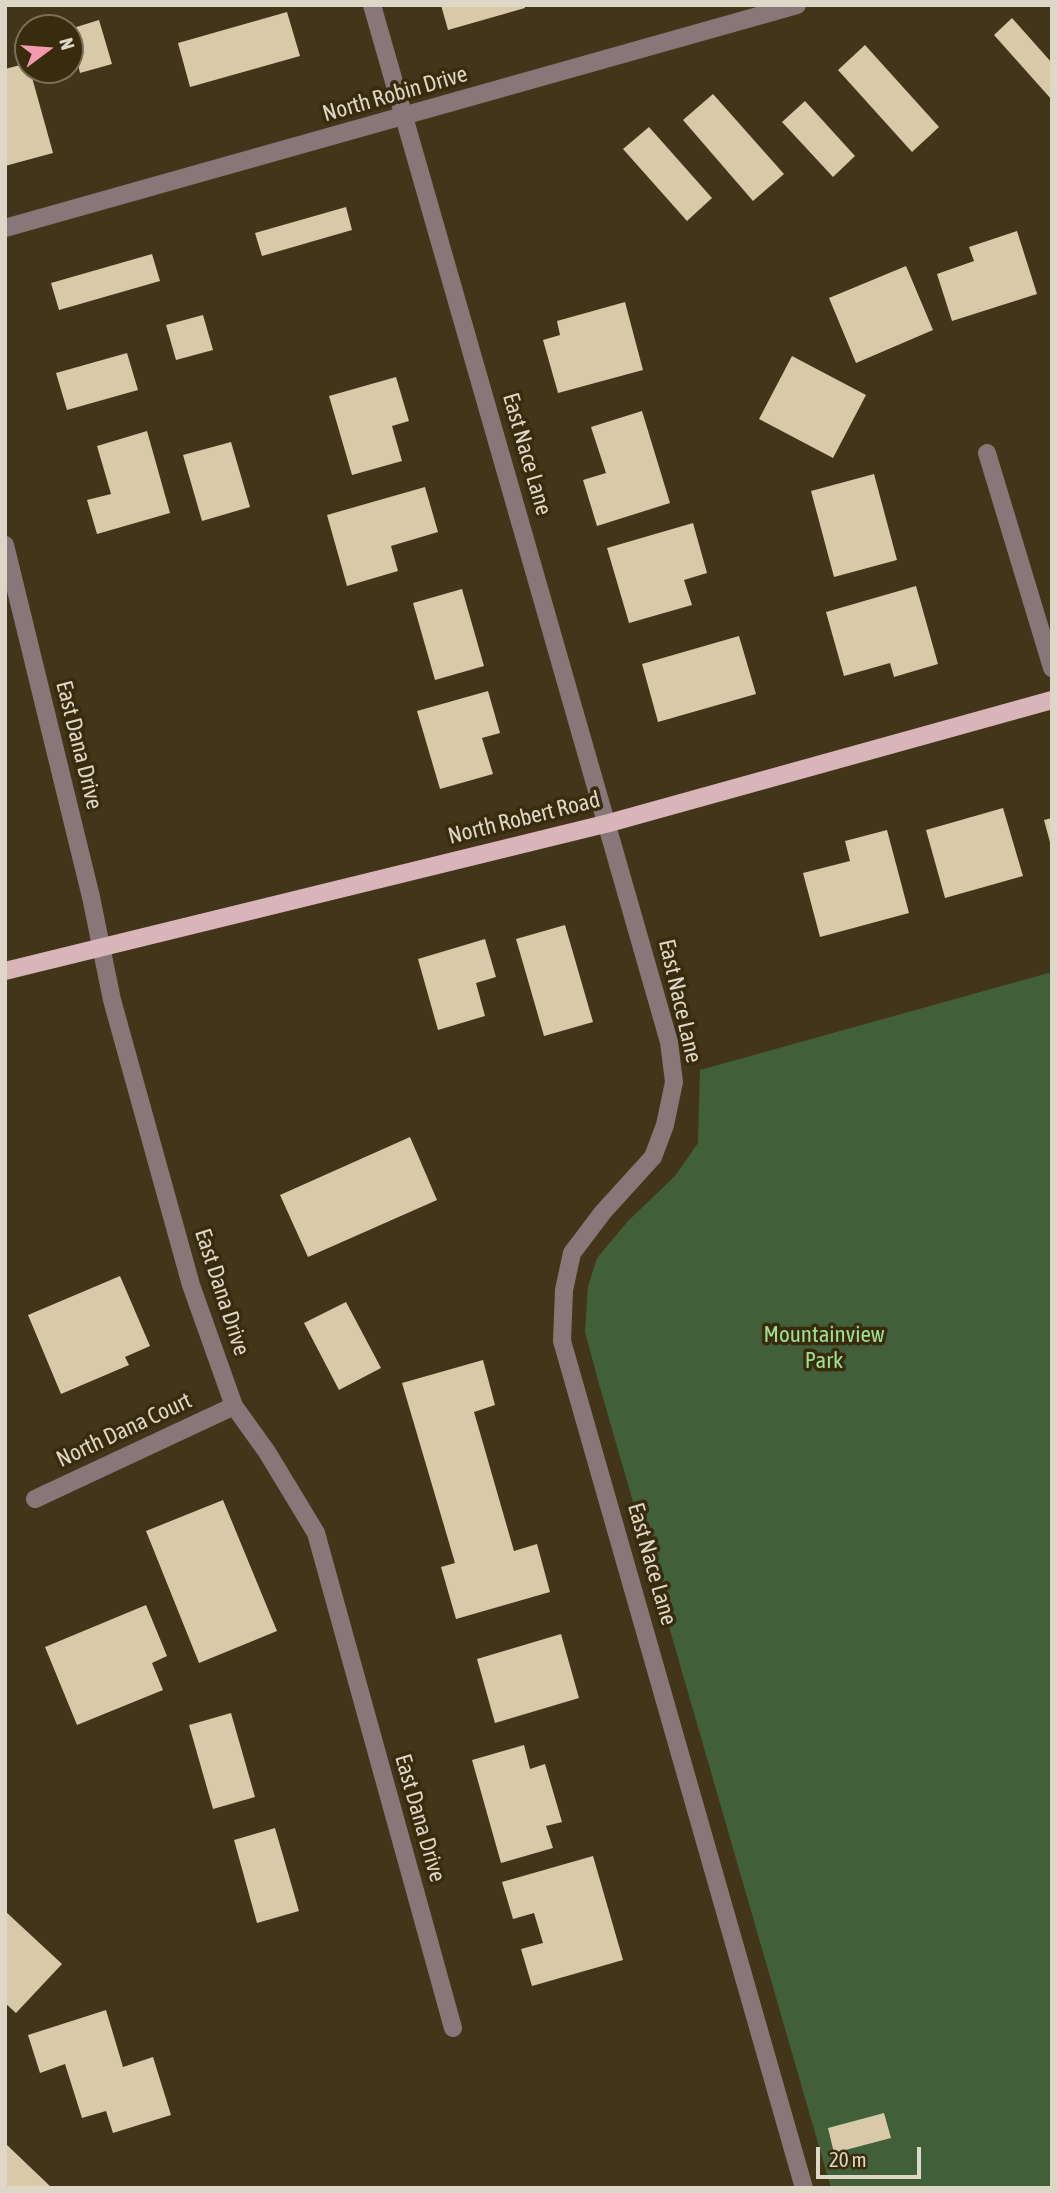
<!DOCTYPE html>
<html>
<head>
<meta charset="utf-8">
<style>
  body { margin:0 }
  #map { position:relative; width:1057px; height:2193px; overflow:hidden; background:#433519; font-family:"Asap Condensed",sans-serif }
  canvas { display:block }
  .frame { position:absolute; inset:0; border:7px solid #ded6c6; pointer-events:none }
  .north { position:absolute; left:14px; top:14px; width:70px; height:70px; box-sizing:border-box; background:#382b0e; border:2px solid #7a6f58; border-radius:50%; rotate:74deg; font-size:19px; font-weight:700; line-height:28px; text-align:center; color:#ded6c6 }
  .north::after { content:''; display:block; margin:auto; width:24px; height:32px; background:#f39aac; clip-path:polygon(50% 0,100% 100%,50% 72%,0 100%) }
  .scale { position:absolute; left:816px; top:2147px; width:105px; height:32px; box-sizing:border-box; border:4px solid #ded6c6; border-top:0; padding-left:9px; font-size:21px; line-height:24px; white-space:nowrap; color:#ded6c6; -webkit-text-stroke:5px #382b0e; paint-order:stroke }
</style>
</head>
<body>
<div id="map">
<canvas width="1057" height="2193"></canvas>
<div class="frame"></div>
<div class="north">N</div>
<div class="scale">20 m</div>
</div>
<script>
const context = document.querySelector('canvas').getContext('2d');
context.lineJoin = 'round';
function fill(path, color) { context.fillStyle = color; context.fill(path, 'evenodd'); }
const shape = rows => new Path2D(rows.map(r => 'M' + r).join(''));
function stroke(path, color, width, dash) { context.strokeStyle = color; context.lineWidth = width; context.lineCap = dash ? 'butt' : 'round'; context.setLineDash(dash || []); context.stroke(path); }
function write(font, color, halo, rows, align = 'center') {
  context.font = font + ' "Asap Condensed",sans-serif'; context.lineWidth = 7; context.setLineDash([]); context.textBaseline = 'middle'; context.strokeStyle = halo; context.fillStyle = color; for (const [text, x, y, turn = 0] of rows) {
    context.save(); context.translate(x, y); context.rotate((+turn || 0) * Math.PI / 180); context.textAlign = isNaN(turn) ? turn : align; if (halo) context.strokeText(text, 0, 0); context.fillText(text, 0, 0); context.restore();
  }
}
fill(shape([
  [1052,972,1052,2188,831,2188,599,1384,585,1332,588,1286,597,1258,628,1221,675,1176,698,1143,700,1070]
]), '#415f39');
fill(shape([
  [441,5,524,5,525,8,448,30],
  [287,12,300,56,190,87,178,43],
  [1012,18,1052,63,1052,100,994,35],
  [99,20,112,64,80,73,70,29],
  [865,45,939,127,912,152,838,70],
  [28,63,53,153,5,166,5,69],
  [713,94,784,174,753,201,683,120],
  [805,101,855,156,833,177,782,122],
  [649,127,712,198,687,221,623,149],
  [346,207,352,230,262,256,255,233],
  [1017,231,1037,294,952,321,937,274,974,261,969,247],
  [152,254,160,281,59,310,51,283],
  [906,266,933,330,856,363,829,298],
  [625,302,643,370,558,393,543,340,560,335,557,321],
  [203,315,213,350,176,360,166,325],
  [127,353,138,390,67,410,56,373],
  [792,356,866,395,833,458,759,419],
  [396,377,409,421,392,426,402,461,352,475,329,396],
  [642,411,670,503,597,526,583,480,606,473,591,427],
  [147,431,170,513,97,534,87,500,111,494,97,446],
  [231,442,250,507,202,521,183,455],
  [874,474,897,560,834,577,811,491],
  [425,487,438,532,391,546,398,571,347,586,327,515],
  [693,523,707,573,684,580,692,605,629,623,607,548],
  [916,586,938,664,894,677,890,663,844,676,826,612],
  [462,589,484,666,435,680,413,603],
  [739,636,756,694,658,722,642,664],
  [488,691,500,733,482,738,493,774,440,789,417,711],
  [1003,808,1023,876,945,898,926,830],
  [1052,818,1052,845,1051,846,1044,820],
  [887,830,909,913,820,937,803,873,850,861,845,841],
  [565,925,593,1022,544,1036,516,939],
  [485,939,496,977,476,983,485,1016,438,1030,418,959],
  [410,1137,437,1200,308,1257,280,1195],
  [120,1276,150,1346,125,1357,129,1365,61,1394,28,1315],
  [346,1302,381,1368,339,1390,304,1323],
  [483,1360,495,1405,474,1412,514,1551,537,1544,550,1592,456,1619,441,1567,455,1563,402,1383],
  [223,1500,277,1631,199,1663,146,1531],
  [146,1605,167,1656,152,1663,163,1690,77,1725,45,1647],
  [561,1634,579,1698,495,1723,477,1659],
  [231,1713,255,1797,213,1809,189,1725],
  [524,1745,530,1769,545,1764,562,1822,546,1826,553,1848,501,1863,472,1760],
  [275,1828,299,1911,257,1923,234,1840],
  [593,1856,623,1960,532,1986,521,1949,543,1943,534,1913,513,1919,502,1882],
  [5,1911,62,1964,16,2013,5,2003],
  [106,2010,123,2067,153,2057,171,2115,113,2133,106,2111,82,2118,65,2064,40,2073,28,2035],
  [884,2113,891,2138,834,2153,828,2128],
  [7,2145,52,2188,5,2188]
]), '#d8c9a8');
stroke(shape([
  [372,5,669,1042,674,1082,665,1125,653,1157,603,1212,572,1253,564,1290,562,1341,804,2188],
  [5,228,797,5],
  [987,453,1052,668],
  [5,545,91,897,112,1000,191,1285,234,1406,267,1452,316,1533,453,2028],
  [35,1499,234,1406]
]), '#887779', 18);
stroke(shape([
  [5,971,609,823,1052,700]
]), '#d8b5b9', 18);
write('23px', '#ded6c6', '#382b0e', [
  ["North Robin Drive",395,94,-16],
  ["East Nace Lane",527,454,74],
  ["East Dana Drive",79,745,76],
  ["North Robert Road",524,818,-14],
  ["East Nace Lane",680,1001,77],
  ["East Dana Drive",222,1292,72],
  ["North Dana Court",124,1430,-25],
  ["East Nace Lane",652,1564,74],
  ["East Dana Drive",420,1818,74]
]);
write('23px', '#9fe08e', '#382b0e', [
  ["Mountainview",824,1335],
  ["Park",824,1361]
]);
</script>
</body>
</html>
